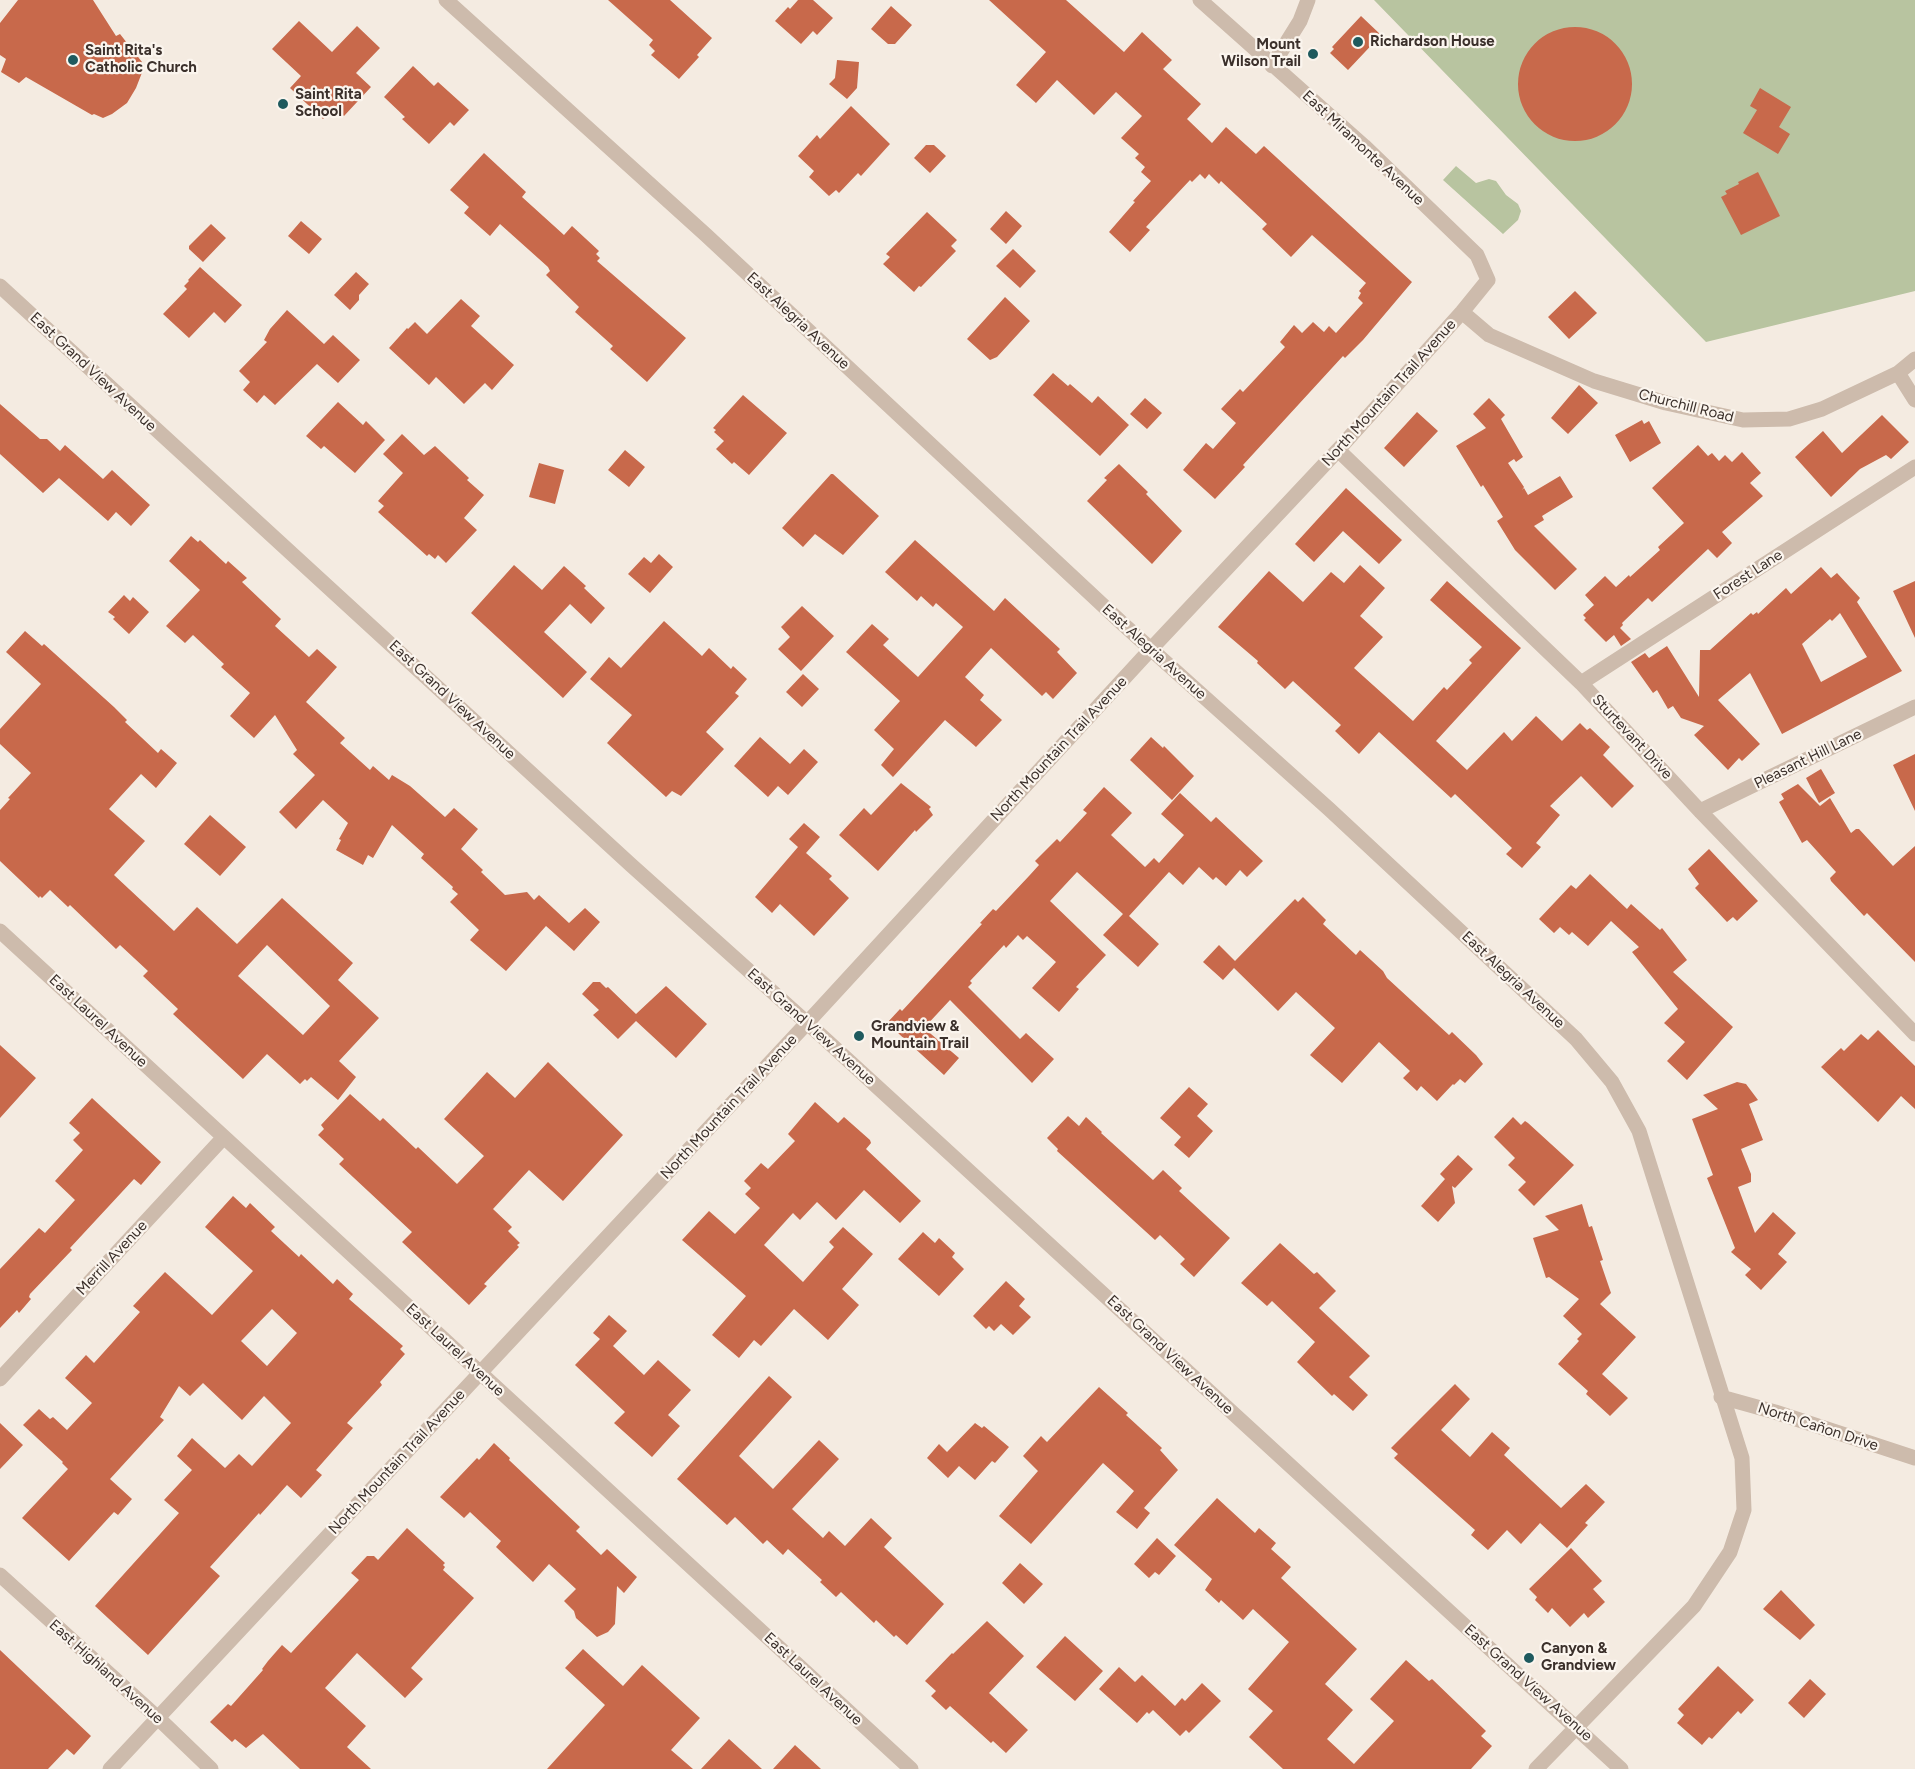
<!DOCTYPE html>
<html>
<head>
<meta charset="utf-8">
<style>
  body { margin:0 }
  canvas { display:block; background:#f4ebe1 }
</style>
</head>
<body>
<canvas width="1915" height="1769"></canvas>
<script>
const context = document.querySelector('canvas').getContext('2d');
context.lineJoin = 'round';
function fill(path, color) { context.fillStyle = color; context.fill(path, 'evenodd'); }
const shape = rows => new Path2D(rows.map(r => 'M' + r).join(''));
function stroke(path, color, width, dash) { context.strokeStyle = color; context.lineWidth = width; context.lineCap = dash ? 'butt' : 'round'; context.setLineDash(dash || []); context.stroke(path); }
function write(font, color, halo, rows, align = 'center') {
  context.font = font + ' Figtree,sans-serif'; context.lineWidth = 4.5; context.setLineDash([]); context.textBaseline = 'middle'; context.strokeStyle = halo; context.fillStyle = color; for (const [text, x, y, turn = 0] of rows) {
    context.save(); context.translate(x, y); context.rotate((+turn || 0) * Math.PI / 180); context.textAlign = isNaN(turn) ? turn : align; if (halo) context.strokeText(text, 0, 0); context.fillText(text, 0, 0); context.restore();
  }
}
fill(shape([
  [1374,0,1915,0,1915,291,1706,342],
  [1456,166,1476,183,1489,179,1496,181,1506,195,1518,204,1521,211,1518,220,1503,234,1443,180]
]), '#b8c4a0');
fill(shape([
  [18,0,93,0,116,36,120,34,142,62,139,65,143,70,136,88,127,103,112,114,103,118,94,114,92,115,26,77,19,83,1,72,6,59,0,55,0,23],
  [608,0,670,0,712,38,697,55,699,57,679,79,651,55,655,51,649,45,653,40],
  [798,0,813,0,833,18,817,35,813,31,801,44,775,21,788,7,790,9],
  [989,0,1066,0,1124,52,1142,32,1172,60,1163,69,1201,104,1187,119,1212,143,1226,127,1256,154,1264,146,1412,282,1363,340,1345,358,1343,356,1243,465,1245,467,1215,499,1183,470,1206,443,1213,449,1236,423,1221,409,1240,389,1243,392,1285,347,1280,342,1294,325,1302,333,1313,322,1324,332,1329,326,1336,333,1363,303,1358,298,1361,293,1359,291,1366,283,1312,235,1291,257,1262,229,1267,224,1221,181,1219,184,1209,174,1205,179,1200,174,1192,182,1190,180,1146,227,1150,230,1130,252,1109,232,1135,202,1133,201,1151,181,1141,172,1145,167,1135,158,1139,154,1121,138,1142,116,1116,92,1094,115,1057,80,1036,103,1016,85,1046,52],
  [891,6,912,25,895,44,888,44,871,29],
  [1361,16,1381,35,1348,70,1330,53,1334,49,1332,47],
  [299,21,332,52,357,26,380,48,356,73,371,87,344,116,334,107,323,119,290,88,301,76,272,49],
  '1518 84a57 57 0 1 1 114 0a57 57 0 1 1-114 0Z',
  [837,60,859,62,857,88,847,99,829,84,835,78],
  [413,66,434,86,438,82,469,110,454,126,450,122,429,144,402,119,405,117,384,97],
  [1760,88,1791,107,1779,127,1790,134,1778,154,1743,133,1757,110,1750,106],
  [851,106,890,144,861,176,858,173,839,193,836,190,829,196,809,177,814,171,798,156,817,135,820,139],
  [926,145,934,145,946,156,930,173,914,158],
  [484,153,526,192,522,197,564,235,572,226,599,251,596,254,600,258,597,261,686,338,647,382,610,349,613,346,575,312,579,307,546,275,550,271,548,267,500,224,490,236,464,213,469,207,450,190],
  [1758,172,1780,216,1741,235,1721,197,1727,194,1725,191,1739,184,1738,182],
  [1006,211,1022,226,1006,244,990,229],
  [927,212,957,240,951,246,956,251,921,287,919,286,914,292,883,264,890,257,886,254],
  [301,221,322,239,309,254,288,236],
  [211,224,226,238,203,262,189,249,189,246],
  [1013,249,1036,271,1020,288,996,266],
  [200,267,242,305,225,323,214,312,189,338,163,314,187,289,184,286,189,281,188,280],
  [356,272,369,284,359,295,359,300,350,310,334,295],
  [1575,291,1597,313,1569,339,1548,317],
  [1005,297,1030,321,997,357,990,360,967,339],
  [461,299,480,316,471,326,514,365,492,390,485,383,464,404,436,377,429,385,389,348,407,328,408,329,415,322,427,334],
  [287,310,324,344,333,335,360,360,338,383,317,364,275,405,264,395,257,403,243,390,250,382,239,371,267,342,264,340,270,329],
  [1053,373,1068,386,1070,384,1092,403,1098,396,1129,425,1100,456,1033,395],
  [1579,385,1598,403,1568,434,1551,418],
  [743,395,787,433,749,475,734,462,732,464,716,449,724,441,714,432,716,430,713,428],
  [1145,398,1162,413,1147,429,1130,414],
  [1489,398,1505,415,1501,419,1523,457,1516,462,1514,459,1508,463,1524,487,1522,490,1524,488,1528,495,1560,476,1573,497,1542,516,1544,520,1534,526,1577,569,1555,590,1515,550,1497,521,1503,517,1483,485,1481,487,1456,446,1486,428,1473,414],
  [338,402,363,425,366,421,385,440,355,473,324,446,321,449,306,436],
  [0,404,40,439,47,439,60,451,65,445,103,479,112,470,150,505,131,526,116,512,108,521,59,478,43,493,0,454],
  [1417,412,1438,431,1404,467,1384,448],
  [1882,415,1909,442,1891,459,1886,455,1860,469,1831,497,1795,457,1823,431,1842,453],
  [1642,420,1644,424,1649,421,1661,443,1630,462,1615,435],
  [402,434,424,455,435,446,469,478,467,480,484,495,464,518,477,530,446,563,438,555,435,559,429,554,427,556,378,512,384,506,378,501,403,473,383,454],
  [1698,445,1708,456,1712,453,1719,461,1725,455,1732,462,1742,452,1761,473,1750,483,1763,496,1722,532,1732,543,1717,558,1708,549,1652,602,1648,598,1622,623,1623,625,1620,628,1631,639,1621,646,1614,635,1606,642,1584,620,1586,618,1583,615,1594,605,1585,595,1605,576,1616,587,1629,575,1630,577,1660,550,1658,547,1684,523,1652,488],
  [625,450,645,467,629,487,608,470],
  [539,463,564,470,555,504,529,497],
  [1119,464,1148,492,1146,494,1182,531,1152,564,1087,501,1107,480,1104,478],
  [831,474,833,474,879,516,843,555,815,534,803,547,782,528],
  [1346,488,1402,540,1379,564,1343,531,1314,562,1295,544],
  [191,536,198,542,200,540,226,564,228,561,247,578,242,582,281,619,275,626,309,657,317,649,337,667,306,702,345,738,340,743,370,770,373,766,389,780,392,775,410,786,445,817,454,808,478,829,461,849,483,870,481,872,505,895,527,892,534,900,539,895,569,923,585,908,600,922,574,951,546,926,506,971,470,940,479,930,450,902,458,894,452,889,453,887,421,858,424,854,392,825,373,858,368,855,363,865,336,850,341,840,339,839,348,823,323,800,296,829,279,812,315,775,293,754,297,750,275,715,254,738,230,716,250,693,221,667,224,664,193,635,185,643,166,626,200,590,169,561],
  [915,540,994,611,1005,598,1060,649,1057,652,1077,673,1053,699,1046,692,1042,696,991,648,965,677,984,695,980,700,1002,720,976,747,945,720,893,777,881,765,894,749,874,730,900,701,846,652,872,624,889,639,883,645,918,677,963,627,936,603,933,607,921,596,917,601,885,572],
  [659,554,673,567,650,593,628,574,644,557,651,563],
  [514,565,542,590,564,566,586,586,584,588,605,608,591,624,570,604,544,632,587,672,563,698,471,613],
  [1360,565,1385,588,1360,616,1383,637,1354,668,1413,721,1444,687,1447,690,1472,663,1469,660,1482,647,1430,600,1447,581,1521,648,1436,741,1467,770,1504,732,1512,741,1536,716,1562,741,1580,723,1587,730,1590,728,1610,747,1603,755,1634,786,1612,808,1581,776,1550,806,1560,815,1536,843,1541,847,1522,868,1506,854,1512,848,1455,794,1451,798,1379,732,1359,754,1335,731,1341,725,1293,681,1285,689,1257,663,1258,661,1218,627,1269,571,1303,602,1331,572,1344,583],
  [1821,567,1831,578,1837,573,1860,598,1857,602,1902,671,1782,734,1750,673,1718,700,1760,744,1742,761,1739,758,1728,770,1694,735,1704,726,1681,718,1673,706,1668,709,1657,690,1653,693,1631,662,1645,653,1649,658,1667,646,1699,697,1700,650,1710,650,1751,613,1753,615,1757,612,1758,614,1786,588,1791,594],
  [1840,613,1867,657,1821,682,1802,644,1830,619,1832,621],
  [1915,581,1915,638,1893,591],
  [124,595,130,601,133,597,149,612,129,634,113,619,115,617,108,612],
  [802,606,834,636,801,671,778,649,790,637,781,627],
  [664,621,702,656,709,648,731,669,733,666,747,679,735,693,739,696,706,732,724,749,681,796,672,791,666,797,607,743,632,715,590,679,609,657,621,668],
  [25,631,42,646,44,644,114,707,127,720,125,722,158,753,161,749,177,763,156,788,141,774,109,809,145,841,114,875,174,931,197,907,237,944,282,898,353,963,338,980,379,1018,339,1061,356,1077,338,1100,311,1077,307,1081,305,1079,300,1084,267,1054,243,1079,173,1014,178,1009,143,976,148,971,120,945,116,949,70,905,68,907,50,890,42,898,40,896,39,898,0,861,0,810,10,799,8,798,31,773,0,744,0,729,41,684,6,652],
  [267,945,330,1006,303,1035,238,976],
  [803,674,819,689,802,707,786,692],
  [760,737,790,764,804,749,818,762,788,795,778,786,768,797,734,766],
  [1151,737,1163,748,1164,746,1194,776,1172,800,1130,760],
  [1915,754,1915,811,1893,765],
  [1821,769,1835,793,1819,803,1806,778],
  [901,783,931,807,929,809,933,815,916,832,915,830,878,871,839,835,864,808,871,815],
  [1798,784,1820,806,1830,798,1851,833,1856,829,1859,829,1893,866,1915,846,1915,962,1867,913,1864,916,1831,881,1830,878,1836,872,1807,840,1802,843,1779,802,1784,799,1781,794],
  [1104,787,1132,813,1111,835,1145,867,1154,858,1159,863,1184,835,1161,814,1180,793,1211,822,1216,817,1263,861,1247,877,1240,870,1226,886,1216,877,1213,880,1199,867,1183,885,1169,872,1129,916,1159,944,1138,967,1103,935,1123,914,1077,872,1050,901,1106,955,1076,987,1079,989,1059,1012,1032,988,1056,962,1027,936,1023,940,1018,935,1006,948,1004,945,970,981,972,983,968,987,1020,1039,1026,1033,1054,1059,1032,1083,950,1000,924,1028,959,1058,944,1075,887,1023,900,1009,902,1011,982,924,980,923,993,909,996,911,1029,876,1039,865,1035,861,1057,839,1060,842,1087,813,1083,810],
  [210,815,246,847,220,876,184,844],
  [804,823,820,837,806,853,832,876,829,879,849,898,814,936,780,904,772,913,755,897,798,847,789,839],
  [1709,849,1758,901,1737,921,1733,917,1727,922,1695,888,1699,884,1688,869],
  [1590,874,1627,909,1631,904,1660,930,1662,928,1687,960,1673,972,1733,1027,1687,1080,1667,1061,1685,1042,1664,1023,1678,1009,1632,952,1639,947,1611,921,1588,946,1572,932,1569,935,1560,927,1554,933,1539,919,1571,885,1576,889],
  [1303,897,1326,920,1323,924,1356,955,1360,950,1383,971,1387,978,1449,1035,1452,1032,1476,1055,1483,1064,1465,1083,1460,1079,1454,1085,1453,1084,1437,1101,1421,1086,1417,1091,1403,1078,1410,1071,1379,1042,1342,1083,1310,1055,1335,1028,1296,992,1278,1011,1234,968,1223,980,1203,962,1219,945,1235,961,1295,899,1298,902],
  [593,982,600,982,606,988,608,987,636,1014,666,986,707,1024,676,1058,636,1021,618,1039,593,1015,599,1010,582,994],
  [1878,1030,1915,1066,1915,1109,1901,1096,1878,1122,1821,1067,1841,1048,1844,1051,1861,1034,1868,1040],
  [0,1045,36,1078,0,1118],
  [548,1062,623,1135,563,1201,529,1170,493,1209,512,1227,508,1231,520,1243,517,1245,519,1247,484,1284,487,1286,469,1305,402,1242,412,1232,339,1164,344,1159,318,1135,324,1129,321,1125,350,1094,380,1121,383,1118,416,1149,418,1147,457,1184,484,1156,444,1119,487,1072,515,1098],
  [1737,1082,1746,1084,1758,1100,1749,1104,1763,1140,1741,1149,1751,1174,1751,1182,1738,1187,1755,1233,1773,1212,1796,1233,1778,1254,1787,1262,1761,1290,1745,1275,1751,1269,1731,1252,1735,1248,1707,1178,1713,1175,1692,1119,1718,1109,1703,1095],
  [1189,1087,1208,1104,1197,1116,1213,1131,1189,1158,1174,1145,1181,1137,1160,1118],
  [92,1098,161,1162,141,1185,134,1179,70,1248,72,1250,30,1294,29,1297,31,1299,19,1313,17,1310,0,1328,0,1269,39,1228,45,1233,75,1200,55,1181,83,1150,73,1140,80,1133,69,1123],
  [815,1102,838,1123,844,1117,870,1140,871,1143,866,1149,921,1201,900,1223,864,1190,836,1220,817,1202,800,1220,793,1213,764,1245,803,1282,834,1247,829,1242,843,1227,873,1254,842,1289,859,1305,828,1340,794,1309,761,1346,754,1340,739,1358,712,1335,746,1296,682,1240,709,1211,735,1234,760,1208,745,1194,751,1188,744,1181,761,1163,768,1169,795,1141,788,1134],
  [1068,1116,1079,1126,1086,1117,1102,1132,1101,1133,1153,1180,1163,1170,1182,1188,1179,1191,1230,1238,1194,1277,1180,1264,1185,1259,1160,1235,1155,1240,1057,1151,1058,1149,1047,1138],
  [1513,1117,1521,1125,1525,1121,1528,1123,1574,1165,1534,1206,1518,1190,1526,1182,1508,1165,1515,1158,1494,1137],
  [1458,1155,1473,1169,1455,1188,1452,1186,1455,1203,1438,1222,1421,1206,1445,1179,1440,1174],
  [233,1196,246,1208,250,1203,275,1227,271,1231,299,1257,301,1254,333,1284,337,1279,353,1294,349,1299,403,1346,400,1349,405,1354,380,1382,382,1385,347,1423,353,1428,316,1470,322,1475,301,1498,287,1485,260,1515,259,1513,210,1567,220,1576,148,1655,95,1606,179,1513,164,1500,192,1470,177,1456,192,1438,225,1468,239,1454,252,1466,291,1423,264,1396,242,1420,203,1383,190,1396,179,1386,160,1417,164,1420,110,1479,132,1499,118,1515,114,1512,69,1561,22,1518,68,1469,62,1463,63,1462,23,1425,39,1409,50,1419,53,1417,67,1430,92,1403,65,1378,86,1355,94,1363,140,1312,133,1306,165,1272,212,1315,253,1271,205,1227],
  [272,1309,297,1333,267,1366,241,1341],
  [1582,1204,1589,1227,1592,1226,1603,1260,1600,1261,1611,1293,1600,1304,1636,1337,1602,1374,1628,1398,1610,1416,1586,1394,1588,1391,1558,1364,1579,1341,1577,1339,1582,1334,1563,1316,1579,1299,1549,1277,1546,1278,1533,1238,1559,1230,1545,1216],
  [923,1232,935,1243,939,1238,955,1253,952,1257,964,1269,939,1296,898,1259],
  [1280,1243,1314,1274,1317,1272,1336,1291,1319,1308,1370,1356,1349,1377,1368,1395,1353,1411,1334,1394,1332,1396,1297,1362,1315,1342,1272,1301,1267,1306,1241,1283],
  [1006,1281,1025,1299,1019,1306,1031,1317,1013,1335,1001,1324,994,1331,989,1326,986,1329,973,1316],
  [609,1315,627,1331,613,1346,644,1375,658,1360,691,1390,668,1415,680,1426,652,1457,614,1423,625,1412,575,1365,600,1339,593,1333],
  [769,1376,792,1397,739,1456,773,1489,819,1440,839,1459,792,1509,823,1538,829,1531,845,1546,871,1518,892,1538,884,1547,944,1604,907,1645,896,1635,894,1637,876,1620,874,1623,841,1592,836,1597,820,1582,822,1580,788,1549,783,1555,767,1540,763,1544,735,1517,727,1525,677,1479],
  [1455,1384,1470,1399,1441,1430,1470,1457,1492,1432,1510,1448,1504,1455,1561,1508,1586,1484,1605,1502,1585,1523,1588,1525,1567,1548,1540,1523,1521,1544,1507,1530,1488,1550,1471,1535,1475,1530,1394,1458,1398,1454,1391,1448],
  [1099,1387,1128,1413,1126,1415,1162,1448,1160,1450,1178,1470,1144,1508,1150,1513,1137,1529,1116,1512,1134,1491,1103,1463,1031,1544,999,1516,1038,1471,1023,1456,1041,1436,1047,1442],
  [0,1423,23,1445,0,1469],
  [975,1423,982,1428,984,1426,1009,1447,995,1463,992,1461,975,1480,959,1466,948,1478,927,1458,939,1444,947,1452],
  [494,1443,510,1458,509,1460,580,1527,576,1531,601,1555,607,1549,637,1577,624,1593,617,1586,615,1624,608,1632,597,1637,576,1618,574,1611,564,1601,576,1589,549,1564,533,1582,496,1547,501,1541,470,1512,464,1518,440,1497,477,1458,479,1460],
  [1217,1498,1255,1533,1259,1528,1276,1543,1271,1549,1291,1567,1281,1578,1357,1649,1325,1684,1353,1710,1327,1739,1354,1764,1394,1721,1370,1699,1406,1660,1429,1681,1432,1679,1486,1731,1481,1736,1492,1746,1471,1769,1283,1769,1249,1737,1273,1711,1248,1689,1289,1642,1253,1609,1243,1620,1221,1600,1219,1603,1205,1590,1212,1579,1174,1545],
  [407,1528,445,1563,443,1565,445,1567,443,1570,474,1598,411,1668,423,1679,405,1698,357,1653,325,1688,366,1726,347,1747,371,1769,300,1769,263,1734,246,1748,235,1739,232,1742,210,1722,228,1704,231,1706,263,1670,262,1669,268,1661,282,1645,291,1653,359,1580,351,1573,367,1556,374,1556,378,1560],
  [1157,1538,1176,1556,1159,1575,1155,1572,1149,1578,1134,1564],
  [1571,1548,1602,1581,1593,1589,1605,1602,1588,1618,1584,1613,1570,1627,1552,1608,1548,1613,1535,1600,1537,1597,1529,1589],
  [1020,1563,1043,1584,1024,1604,1002,1583],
  [1781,1590,1815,1625,1800,1640,1763,1609],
  [987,1621,1024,1656,989,1693,1028,1730,1006,1753,993,1741,991,1743,950,1706,946,1710,931,1696,936,1691,925,1681,952,1653,953,1654],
  [1065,1636,1103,1671,1075,1701,1036,1667],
  [583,1649,623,1686,642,1665,700,1718,671,1750,693,1769,547,1769,605,1705,565,1668],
  [0,1650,91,1736,74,1755,67,1749,48,1769,0,1769],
  [1718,1666,1754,1700,1741,1714,1738,1711,1712,1739,1709,1737,1702,1745,1677,1723,1684,1715,1678,1709],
  [1119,1667,1135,1682,1142,1675,1175,1706,1182,1698,1185,1701,1202,1683,1221,1701,1189,1733,1186,1730,1180,1736,1153,1710,1149,1714,1147,1712,1137,1723,1099,1689],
  [1810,1679,1826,1694,1804,1718,1788,1703],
  [729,1739,762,1769,701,1769],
  [795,1745,821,1769,773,1769]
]), '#c8694b');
stroke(shape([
  [446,0,706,235,1124,625,1329,809,1576,1039,1612,1082,1639,1131,1742,1458,1744,1510,1730,1552,1694,1606,1536,1769],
  [1272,66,1300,21,1308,0],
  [0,286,631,865,825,1039,1621,1769],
  [1462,312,1489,335,1594,381,1666,403,1743,420,1789,419,1822,409,1898,373,1915,359],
  [1898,373,1915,400],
  [1338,450,1581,683,1700,811,1915,1034],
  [1581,683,1915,467],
  [1700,811,1915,707],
  [0,931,911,1769],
  [0,1379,224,1137],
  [1721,1397,1775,1412,1915,1458],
  [0,1575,158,1718,211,1769],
  [110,1769,807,1023,1151,649,1338,450,1462,312,1488,280,1477,255,1364,146,1200,0]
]), '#cdbbac', 15);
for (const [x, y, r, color] of [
  [1358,42,6,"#1f5a5e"],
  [1313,54,6,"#1f5a5e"],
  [73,60,6,"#1f5a5e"],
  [283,104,6,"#1f5a5e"],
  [859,1036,6,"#1f5a5e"],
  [1529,1658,6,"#1f5a5e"]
]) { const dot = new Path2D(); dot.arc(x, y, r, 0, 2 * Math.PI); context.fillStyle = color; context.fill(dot); stroke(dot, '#fbf5ee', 2); }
write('bold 15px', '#3b302b', '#fbf5ee', [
  ["Richardson House",1370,42],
  ["Mount",1301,45,"right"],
  ["Wilson Trail",1301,62,"right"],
  ["Saint Rita's",85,51],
  ["Catholic Church",85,68],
  ["Saint Rita",295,95],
  ["School",295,112],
  ["Grandview &",871,1027],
  ["Mountain Trail",871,1044],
  ["Canyon &",1541,1649],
  ["Grandview",1541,1666]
], 'left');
write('15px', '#3b302b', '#fbf5ee', [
  ["East Miramonte Avenue",1363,148,43],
  ["East Alegria Avenue",798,321,43],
  ["East Grand View Avenue",93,372,43],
  ["North Mountain Trail Avenue",1389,393,-48],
  ["Churchill Road",1686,406,14],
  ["Forest Lane",1748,575,-33],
  ["East Alegria Avenue",1154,652,42],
  ["East Grand View Avenue",452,700,43],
  ["Sturtevant Drive",1632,737,47],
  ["North Mountain Trail Avenue",1059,749,-47],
  ["Pleasant Hill Lane",1808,759,-26],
  ["East Alegria Avenue",1513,980,43],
  ["East Laurel Avenue",98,1021,43],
  ["East Grand View Avenue",811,1027,42],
  ["North Mountain Trail Avenue",729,1107,-47],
  ["Merrill Avenue",112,1258,-47],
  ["East Laurel Avenue",455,1350,43],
  ["East Grand View Avenue",1170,1355,43],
  ["North Cañon Drive",1818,1427,18],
  ["North Mountain Trail Avenue",397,1462,-47],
  ["East Highland Avenue",106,1672,42],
  ["East Laurel Avenue",813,1679,43],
  ["East Grand View Avenue",1528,1683,42]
]);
</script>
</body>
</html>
